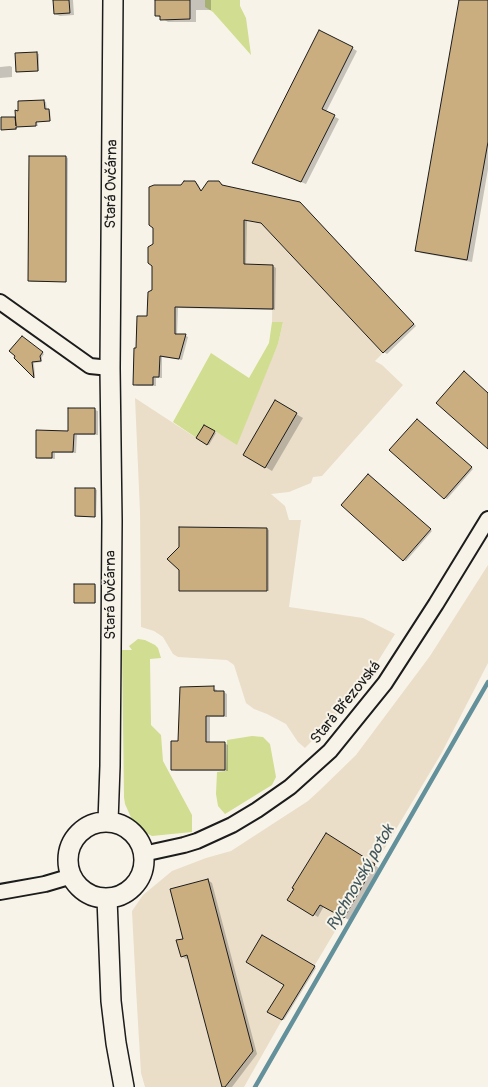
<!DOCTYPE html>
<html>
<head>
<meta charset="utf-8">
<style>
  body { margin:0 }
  canvas { display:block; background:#f7f3e8 }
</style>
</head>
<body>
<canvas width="488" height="1087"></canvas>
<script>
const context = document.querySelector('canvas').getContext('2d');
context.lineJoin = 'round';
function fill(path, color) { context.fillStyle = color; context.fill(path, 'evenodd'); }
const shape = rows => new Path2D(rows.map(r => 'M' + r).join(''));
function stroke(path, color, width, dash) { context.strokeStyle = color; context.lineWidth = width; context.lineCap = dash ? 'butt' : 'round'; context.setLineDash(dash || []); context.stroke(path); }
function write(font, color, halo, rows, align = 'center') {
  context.font = font + ' Pangolin,sans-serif'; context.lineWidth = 4; context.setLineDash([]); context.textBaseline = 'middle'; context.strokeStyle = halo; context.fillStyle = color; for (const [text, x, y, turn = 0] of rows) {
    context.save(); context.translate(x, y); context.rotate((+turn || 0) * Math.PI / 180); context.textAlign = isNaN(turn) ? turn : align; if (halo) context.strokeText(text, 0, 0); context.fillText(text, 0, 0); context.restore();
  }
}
fill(shape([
  [244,220,273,226,268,231,383,353,375,361,382,365,403,385,322,476,313,477,311,483,289,492,271,494,285,506,289,520,301,520,289,607,363,618,395,634,358,693,305,748,298,742,286,724,267,714,254,709,246,703,234,665,227,660,178,657,173,654,163,637,154,631,141,627,140,512,135,398,207,445,215,431,236,443,278,344,283,322,272,322,273,265,244,264],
  [488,565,488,663,441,754,282,1020,244,1087,145,1087,141,1073,136,989,132,911,143,895,172,871,206,858,231,851,308,801,320,790,356,755,430,656]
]), '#eadec9');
fill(shape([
  [205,0,240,0,240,6,246,18,251,55,213,12,205,7],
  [272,322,283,322,278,344,237,445,215,431,207,445,173,422,211,353,249,378,269,343],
  [138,639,145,640,155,645,158,648,161,658,150,659,151,725,161,735,163,761,192,815,192,832,152,836,140,830,134,824,125,804,124,797,122,650,132,650,129,646],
  [252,736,263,737,270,744,276,777,272,785,225,814,218,806,216,794,217,772,226,771,227,740]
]), '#d1dd90');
fill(shape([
  [54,0,73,0,74,15,60,16,55,14],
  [156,0,211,0,211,10,196,10,196,22,168,22,156,15],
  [461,0,488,0,488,169,472,262,421,253,417,250],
  [352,48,357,51,326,112,339,119,306,184,258,165],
  [37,53,39,54,39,71,19,72,17,71],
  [10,66,12,67,12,77,0,78,0,67],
  [44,101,46,102,47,110,50,111,51,121,37,122,38,126,17,127,17,130,4,130,2,129,14,118,17,119],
  [30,157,66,157,68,158,67,282,31,282,29,281],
  [195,182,198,184,202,192,219,182,222,184,224,187,300,203,303,205,416,326,387,354,384,352,263,224,247,220,246,266,273,266,276,268,275,310,178,308,177,336,186,336,188,337,182,360,162,357,162,378,156,378,156,386,137,386,134,384,137,350,148,317,153,290,154,245,182,186],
  [22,337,44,354,42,357,42,362,34,363,35,377,16,358],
  [275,402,303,418,272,471,244,454],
  [95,410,98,411,98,435,77,435,76,453,55,453,55,459,40,459,37,458],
  [419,421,473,469,447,499,445,498],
  [204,427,216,433,209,445,198,438],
  [370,476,432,531,406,561,404,560],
  [95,489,97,490,96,517,78,517,76,516],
  [267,529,269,530,269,591,182,591],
  [95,585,96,586,96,603,77,603,75,602],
  [213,688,217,690,217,692,224,692,227,694,227,717,210,717,210,743,224,743,228,745,228,771,176,771,172,769,179,743],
  [326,835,379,868,349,920,324,906,318,917,289,900],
  [208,880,212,883,257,1054,232,1087,223,1087,189,958,186,959,182,956,184,939],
  [263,936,316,968,284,1020,269,1011,285,984]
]), '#0003');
stroke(shape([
  [255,1087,488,682]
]), '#62909b', 4.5);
const building = shape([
  [53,0,69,0,70,13,54,14,53,0],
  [155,0,190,0,190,19,160,20,160,16,155,16,155,0],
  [459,0,488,0,488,142,467,260,415,251,459,0],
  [319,30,353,47,322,109,335,115,301,182,252,163,319,30],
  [37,52,38,71,16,72,15,53,37,52],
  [44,100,45,109,49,109,50,121,36,122,36,126,16,127,16,129,1,130,1,117,15,117,16,126,15,110,18,111,18,101,44,100],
  [29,156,66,156,66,282,28,281,29,156],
  [184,181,195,181,201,191,208,181,219,181,222,185,300,202,414,324,383,353,261,223,244,220,244,264,273,265,273,309,175,307,175,334,186,334,179,359,160,356,159,377,153,377,153,385,133,385,134,348,136,348,137,316,147,316,148,292,152,290,152,266,148,263,148,247,153,244,153,228,149,225,149,187,154,185,181,185,184,181],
  [22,336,43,352,40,356,41,361,32,362,34,378,14,358,15,356,9,351,22,336],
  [464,371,488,393,488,449,436,403,464,371],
  [275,400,297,413,265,468,243,455,275,400],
  [68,408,95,408,95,434,74,434,73,452,52,452,52,458,36,458,36,430,68,431,68,408],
  [417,419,472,467,444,499,389,450,417,419],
  [204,425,215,431,207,445,196,438,204,425],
  [368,474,431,529,403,561,341,505,368,474],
  [75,488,95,488,95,517,75,516,75,488],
  [179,527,267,528,267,591,179,591,179,570,167,559,179,547,179,527],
  [74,584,95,584,95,603,74,603,74,584],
  [214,686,214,691,224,691,224,716,206,716,206,742,225,742,225,770,171,770,171,741,178,741,180,687,214,686],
  [326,833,375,864,344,918,320,905,313,916,287,900,294,889,292,888,326,833],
  [208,879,253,1051,225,1087,222,1087,187,955,181,957,176,940,183,939,170,889,208,879],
  [262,935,315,966,282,1020,267,1012,284,985,246,962,262,935]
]);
fill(building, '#cbae80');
stroke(building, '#1c1c1c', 1);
const street = shape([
  [0,302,90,366,110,368],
  [143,854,184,845,197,841,232,825,257,810,290,787,330,751,385,683,436,604,488,519],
  [0,892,45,884,72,876]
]);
const secondary = shape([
  [108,822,110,766,111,651,112,521,110,368,113,0],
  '68 860a38 38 0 1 1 76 0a38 38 0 1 1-76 0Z',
  [107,898,111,1001,116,1043,124,1087]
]);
stroke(street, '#1c1c1c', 18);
stroke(secondary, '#1c1c1c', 22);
stroke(street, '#f7f3e8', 14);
stroke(secondary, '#f7f3e8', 19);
write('15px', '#1c1c1c', '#f7f3e8', [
  ["Stará Ovčárna",112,184,-89],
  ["Stará Ovčárna",111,595,-90],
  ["Stará Březovská",346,703,-51]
]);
write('italic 16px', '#3f565c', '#f7f3e8', [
  ["Rychnovský potok",361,878,-60]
]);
</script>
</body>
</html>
